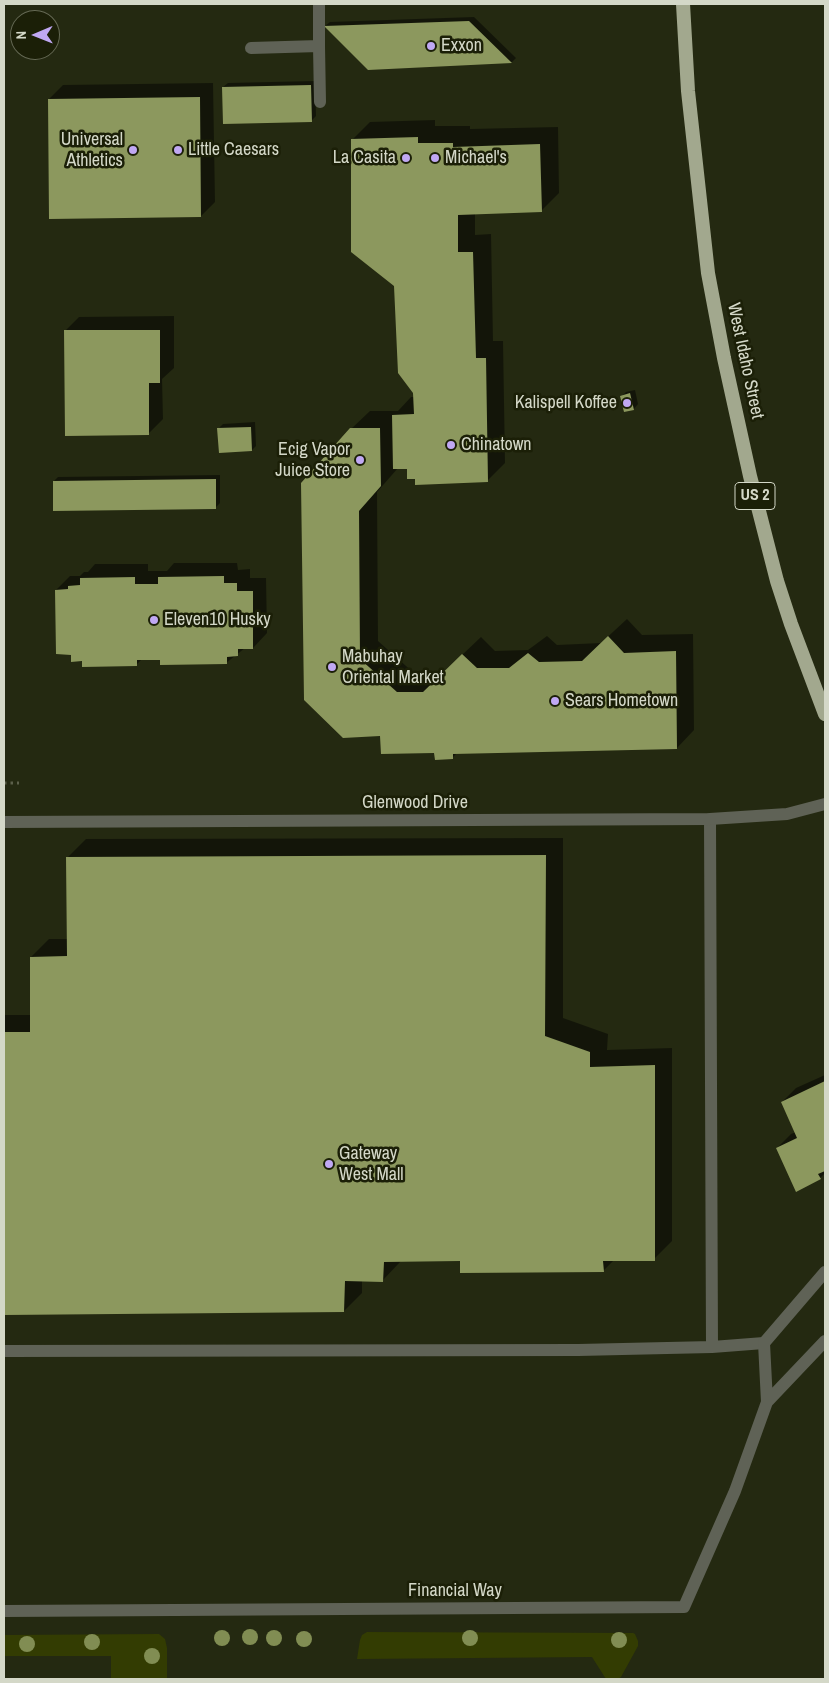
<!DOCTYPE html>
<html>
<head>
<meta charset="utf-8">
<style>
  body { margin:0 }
  #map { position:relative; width:829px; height:1683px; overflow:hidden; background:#242911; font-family:"Archivo Narrow",sans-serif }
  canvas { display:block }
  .frame { position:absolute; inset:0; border:5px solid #d4d8c8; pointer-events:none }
  .north { position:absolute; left:10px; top:10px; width:50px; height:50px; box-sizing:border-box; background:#1b1f07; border:1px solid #656954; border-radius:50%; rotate:269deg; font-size:14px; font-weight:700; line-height:20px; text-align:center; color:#d4d8c8 }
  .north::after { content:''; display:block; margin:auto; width:18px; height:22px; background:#c0a8f3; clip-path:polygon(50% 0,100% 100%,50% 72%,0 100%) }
</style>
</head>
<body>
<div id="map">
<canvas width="829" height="1683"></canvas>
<div class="frame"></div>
<div class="north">N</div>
</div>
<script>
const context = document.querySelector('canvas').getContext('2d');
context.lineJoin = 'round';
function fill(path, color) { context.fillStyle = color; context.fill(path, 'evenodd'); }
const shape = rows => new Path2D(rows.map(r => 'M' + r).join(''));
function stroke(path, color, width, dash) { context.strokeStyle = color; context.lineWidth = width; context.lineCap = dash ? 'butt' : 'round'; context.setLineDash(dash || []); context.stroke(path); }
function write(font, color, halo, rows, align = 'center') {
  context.font = font + ' "Archivo Narrow",sans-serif'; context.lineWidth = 5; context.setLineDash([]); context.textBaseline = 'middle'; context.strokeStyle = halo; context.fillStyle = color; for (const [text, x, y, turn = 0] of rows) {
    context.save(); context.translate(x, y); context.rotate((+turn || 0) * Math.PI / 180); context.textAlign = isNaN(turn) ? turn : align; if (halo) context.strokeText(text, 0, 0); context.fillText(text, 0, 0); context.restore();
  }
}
fill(shape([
  [367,1632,633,1633,635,1634,638,1641,638,1646,621,1677,618,1679,606,1679,592,1657,357,1659,360,1640,362,1635],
  [159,1634,165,1639,167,1648,167,1679,111,1679,111,1656,4,1656,4,1635]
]), '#333c02');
fill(shape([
  [474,17,516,58,512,62,368,69,325,26,330,22],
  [315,81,316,116,311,121,223,87,228,83],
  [213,83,215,202,201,216,49,99,63,85],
  [435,120,435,126,470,126,470,129,558,127,559,193,541,211,475,213,475,235,491,234,493,341,503,341,505,463,487,481,416,478,408,468,398,468,377,492,378,641,415,674,442,674,481,637,495,651,528,650,547,636,557,645,601,643,627,619,642,635,693,634,694,730,677,748,458,752,453,757,382,735,343,736,351,429,370,411,398,411,411,397,415,397,395,285,352,140,370,122],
  [174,316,174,368,162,379,163,419,149,433,65,331,79,317],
  [635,390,638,404,634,409,625,411,622,396,626,392],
  [255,422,256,446,252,450,219,428,223,424],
  [220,475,220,503,215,508,54,481,58,477],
  [174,563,237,563,238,570,250,569,250,578,266,578,267,633,253,648,245,648,226,663,142,659,136,665,83,660,72,653,56,590,70,576,80,576,84,572,88,572,95,564,148,564,148,571,167,571],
  [563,838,563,1018,608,1034,607,1050,672,1048,672,1241,654,1259,614,1260,604,1270,461,1260,401,1261,383,1280,362,1280,362,1293,344,1311,4,1314,4,1015,31,1015,31,957,49,939,68,939,68,857,86,839],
  [825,1075,825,1173,820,1178,777,1148,791,1134,796,1132,782,1102,796,1088]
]), '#0007');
fill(shape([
  [469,21,512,63,368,70,324,26],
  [311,85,312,122,223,124,222,87],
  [200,97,201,217,49,219,48,99],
  [418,137,418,143,453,143,453,147,540,144,542,212,458,215,458,252,473,252,476,358,486,358,488,482,415,485,415,479,407,479,407,469,393,469,392,415,414,414,413,393,398,373,394,286,351,252,351,139],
  [64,330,160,330,160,383,149,383,149,435,65,436],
  [630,393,634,410,624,412,620,396],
  [251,427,252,451,219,453,217,428],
  [350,428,380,428,381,486,359,511,360,659,397,692,423,692,462,654,477,668,509,668,528,653,539,662,582,661,608,636,624,653,676,651,677,749,453,754,453,759,435,760,434,753,381,754,380,736,343,738,304,700,301,483],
  [216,479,216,509,53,511,53,481],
  [224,576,224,583,237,583,237,591,253,591,253,649,238,649,238,656,227,657,227,664,160,665,160,660,137,660,137,666,82,667,82,661,71,662,71,655,56,654,55,590,68,589,68,586,80,585,80,578,135,577,135,584,158,584,158,577],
  [546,855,545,1036,590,1052,590,1067,655,1065,655,1261,603,1261,604,1272,460,1273,460,1261,384,1262,383,1282,345,1281,344,1312,4,1315,4,1032,30,1032,30,957,67,956,66,857],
  [825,1081,825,1171,818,1174,821,1179,796,1192,776,1148,797,1138,781,1102]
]), '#8c985e');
stroke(shape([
  [4,783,19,783]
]), '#5c604b', 3, [2.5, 4]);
stroke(shape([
  [319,4,319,46],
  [251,48,319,46,320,102],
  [710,819,712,1347,764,1343],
  [4,1351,578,1350,712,1347]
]), '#5f6256', 12);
stroke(shape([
  [4,822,710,819,787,814,825,804],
  [767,1402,825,1341],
  [4,1611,684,1607,735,1491,767,1402,764,1343,825,1272]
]), '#5f6256', 12);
stroke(shape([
  [683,4,688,91,708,273,724,358,750,476,777,581,791,624,825,714]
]), '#a2a88e', 14);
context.fillStyle = '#818d53';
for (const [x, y] of [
  [250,1637],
  [222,1638],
  [274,1638],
  [470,1638],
  [304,1639],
  [619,1640],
  [92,1642],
  [27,1644],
  [152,1656]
]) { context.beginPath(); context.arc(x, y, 8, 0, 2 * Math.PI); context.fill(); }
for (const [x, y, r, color] of [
  [431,46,5,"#c0a8f3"],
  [133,150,5,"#c0a8f3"],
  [178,150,5,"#c0a8f3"],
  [406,158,5,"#c0a8f3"],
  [435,158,5,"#c0a8f3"],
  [627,403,5,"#c0a8f3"],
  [451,445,5,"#c0a8f3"],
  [360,460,5,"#c0a8f3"],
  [154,620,5,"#c0a8f3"],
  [332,667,5,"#c0a8f3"],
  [555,701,5,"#c0a8f3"],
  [329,1164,5,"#c0a8f3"]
]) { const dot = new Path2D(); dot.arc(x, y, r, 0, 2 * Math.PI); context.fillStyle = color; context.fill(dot); stroke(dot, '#1b1f07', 2); }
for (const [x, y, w] of [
  [755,496,40]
]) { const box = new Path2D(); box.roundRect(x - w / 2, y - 13.5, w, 27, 4); context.fillStyle = '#1b1f07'; context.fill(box); stroke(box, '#d4d8c8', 1); }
write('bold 16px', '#d4d8c8', null, [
  ["US 2",755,496]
]);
write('18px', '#d4d8c8', '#1b1f07', [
  ["Exxon",441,46],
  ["Universal",123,140,"right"],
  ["Athletics",123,161,"right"],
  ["Little Caesars",188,150],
  ["La Casita",396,158,"right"],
  ["Michael's",445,158],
  ["Kalispell Koffee",617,403,"right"],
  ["Chinatown",461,445],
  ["Ecig Vapor",350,450,"right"],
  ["Juice Store",350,471,"right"],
  ["Eleven10 Husky",164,620],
  ["Mabuhay",342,657],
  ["Oriental Market",342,678],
  ["Sears Hometown",565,701],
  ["Gateway",339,1154],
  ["West Mall",339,1175]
], 'left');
write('18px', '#d4d8c8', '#1b1f07', [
  ["West Idaho Street",745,361,78],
  ["Glenwood Drive",415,803],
  ["Financial Way",455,1591]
]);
</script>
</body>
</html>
